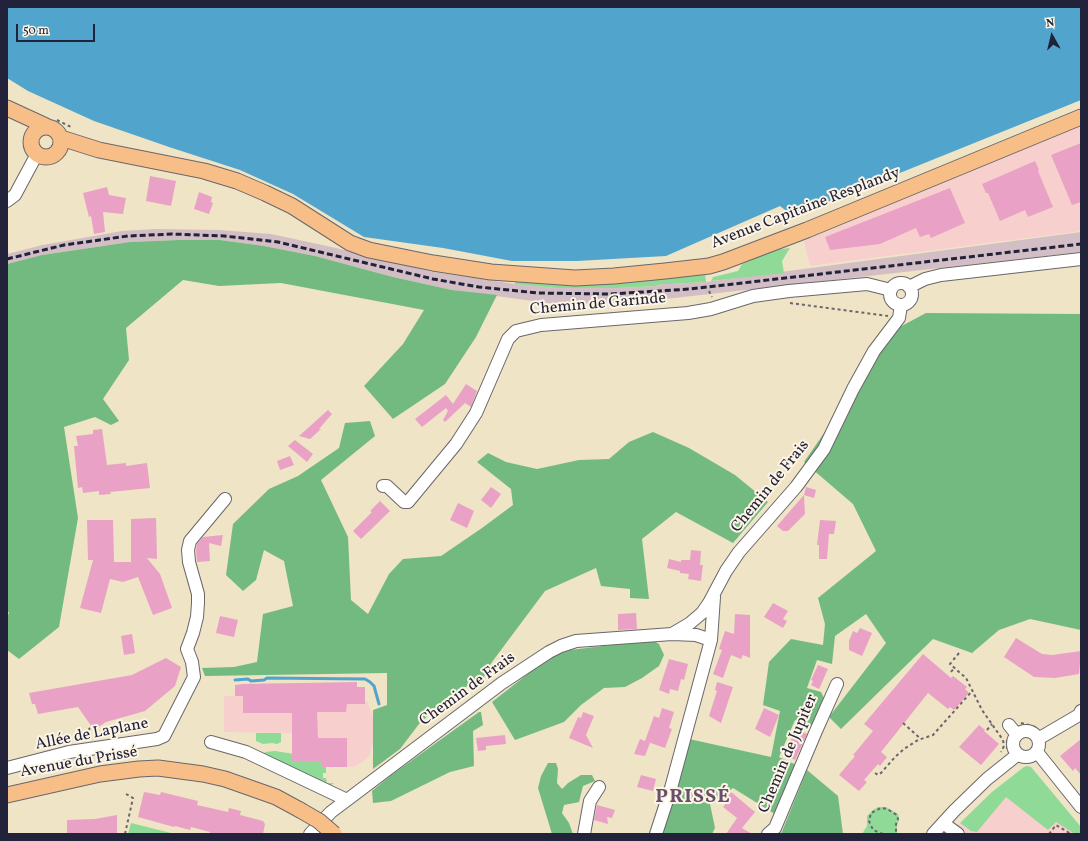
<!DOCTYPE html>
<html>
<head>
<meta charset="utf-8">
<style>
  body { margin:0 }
  #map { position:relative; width:1088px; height:841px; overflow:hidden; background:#efe4c5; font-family:Vollkorn,serif }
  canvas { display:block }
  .frame { position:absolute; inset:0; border:8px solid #22223b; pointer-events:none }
  .north { position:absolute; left:1032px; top:16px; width:40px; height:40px; -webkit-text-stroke:3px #fcf5e5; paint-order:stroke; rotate:352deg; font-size:11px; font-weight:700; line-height:16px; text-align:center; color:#22223b }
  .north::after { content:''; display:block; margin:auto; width:14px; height:18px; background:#22223b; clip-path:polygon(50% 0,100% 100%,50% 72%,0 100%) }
  .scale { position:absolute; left:16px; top:24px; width:79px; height:18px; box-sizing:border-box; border:2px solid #22223b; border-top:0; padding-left:5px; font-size:12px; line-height:14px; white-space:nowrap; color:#22223b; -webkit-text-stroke:3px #fcf5e5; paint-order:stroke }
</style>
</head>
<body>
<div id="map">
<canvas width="1088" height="841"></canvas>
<div class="frame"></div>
<div class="north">N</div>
<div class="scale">50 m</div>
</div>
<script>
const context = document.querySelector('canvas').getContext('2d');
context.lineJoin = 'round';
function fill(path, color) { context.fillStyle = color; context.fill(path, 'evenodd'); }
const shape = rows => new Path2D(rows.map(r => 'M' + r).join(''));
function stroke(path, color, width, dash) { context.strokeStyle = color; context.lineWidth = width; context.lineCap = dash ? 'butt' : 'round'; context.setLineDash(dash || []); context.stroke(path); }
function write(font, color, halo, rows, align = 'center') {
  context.font = font + ' Vollkorn,serif'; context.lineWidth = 4; context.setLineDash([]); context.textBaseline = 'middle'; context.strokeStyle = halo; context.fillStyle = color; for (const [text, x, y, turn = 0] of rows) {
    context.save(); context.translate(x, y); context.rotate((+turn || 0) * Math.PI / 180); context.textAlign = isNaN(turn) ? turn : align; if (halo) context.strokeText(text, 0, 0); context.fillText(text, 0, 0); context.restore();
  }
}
fill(shape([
  [1081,125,1081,231,810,266,804,241],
  [281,683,281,694,365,687,365,701,367,701,375,721,374,738,369,757,354,767,326,767,326,760,292,733,224,732,224,696,235,696,235,685],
  [1027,766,1031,767,1081,827,1081,834,950,834,960,823,992,792,1024,767]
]), '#f7d0ce');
fill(shape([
  [156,229,219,230,271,234,336,248,433,272,515,284,555,288,619,288,655,286,662,284,669,284,706,282,1081,232,1081,252,630,303,555,304,452,290,393,277,315,256,264,246,220,240,178,240,130,242,42,255,7,264,7,254,43,245,122,231]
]), '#d2bec4');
fill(shape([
  [790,248,782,261,784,273,711,281,713,277,738,271,742,264,774,250],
  [705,272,706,282,669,284,662,284,655,286,619,288,555,288,515,284,516,280],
  [256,733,281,733,281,742,277,744,272,743,263,744,256,741],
  [275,751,326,759,326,773,323,773,323,778,326,778,327,783,334,783,329,787,264,755,265,752],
  [1027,766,1031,767,1081,827,1081,834,1075,834,1056,822,1048,830,1006,797,977,832,971,831,960,823,992,792,1024,767],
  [878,807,886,807,898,814,899,819,897,826,897,834,862,834,867,826,867,816,873,810],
  [131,823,175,834,128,834]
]), '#8fda97');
fill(shape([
  [178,240,220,240,264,246,315,256,393,277,452,290,497,295,476,337,445,384,393,419,364,386,403,344,424,310,281,283,219,286,183,280,126,328,129,360,103,399,119,421,111,425,95,417,64,427,78,518,59,627,19,659,7,650,7,619,9,612,7,612,7,264,42,255,130,242],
  [926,313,1081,314,1081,630,1030,619,999,630,972,653,933,639,841,729,829,717,886,643,866,614,835,636,832,664,817,660,807,688,821,692,826,702,813,727,795,720,779,757,799,766,778,816,733,788,710,804,715,828,712,834,659,834,689,739,771,757,780,711,763,705,769,662,791,639,823,645,825,624,818,598,876,551,853,504,804,462,896,329],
  [370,421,375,436,321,480,348,537,351,600,368,614,389,574,403,559,441,556,482,528,513,505,511,489,477,462,488,453,506,462,537,469,579,460,609,459,629,442,653,432,689,448,735,475,768,502,733,543,676,512,642,539,649,599,630,598,630,589,601,586,596,568,545,591,492,662,484,677,449,696,419,724,400,749,373,769,373,710,387,705,387,673,205,676,202,668,234,667,257,662,263,614,293,606,284,561,264,550,256,580,243,591,226,575,233,524,269,489,298,476,339,448,345,423],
  [652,640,659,644,664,655,659,666,642,678,625,687,604,688,581,705,564,722,515,740,492,702,548,658,570,650],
  [479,712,481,712,483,725,473,731,474,766,450,772,391,801,373,803,372,791,390,776],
  [548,763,556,763,558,769,557,783,562,789,568,783,581,775,592,775,595,781,583,786,579,802,564,805,562,813,569,823,573,834,552,834,538,788,541,776],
  [807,770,838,796,843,834,781,834]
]), '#73ba80');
fill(shape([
  [7,7,1081,7,1081,100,793,216,780,206,666,256,577,261,512,261,443,248,364,237,293,194,240,170,169,147,94,121,28,91,7,78]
]), '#51a5cc');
stroke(shape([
  [235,680,248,679,251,681,264,680,267,678,365,679,370,682,374,686,379,704]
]), '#51a5cc', 3);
fill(shape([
  [1081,143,1081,202,1072,205,1051,155],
  [1035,161,1039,170,1038,171,1053,207,1028,217,1025,210,1000,221,988,193,986,193,982,184],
  [150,176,176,181,171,206,146,201],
  [107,187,109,195,126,198,123,214,103,212,105,232,94,234,91,216,89,217,83,193],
  [950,188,965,223,931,238,929,234,920,237,916,228,880,244,830,250,825,237],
  [199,192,212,197,211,202,213,203,209,214,194,209],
  [466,384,477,391,471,407,465,403,445,422,443,420,448,411,446,408,422,427,415,419,446,395,453,404],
  [328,410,332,414,319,429,321,429,310,439,299,436],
  [102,429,107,465,126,463,126,466,147,463,150,488,110,492,111,494,99,495,99,491,83,493,82,487,78,488,74,446,78,446,76,436,93,434,93,430],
  [295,440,313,454,307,462,288,446],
  [290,456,294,465,280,470,277,461],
  [491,487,501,494,491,508,481,500],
  [806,487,816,490,814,498,804,495],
  [804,495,805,514,788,531,783,531,777,526],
  [380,501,390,511,361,539,353,531,372,512,370,511],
  [458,503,474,511,467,528,450,520],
  [156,518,157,559,147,558,160,574,172,608,153,615,138,577,123,582,110,579,101,613,80,608,93,560,88,560,87,520,113,520,114,562,131,562,131,519],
  [820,520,836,521,834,534,829,534,827,559,819,559,819,545,817,545],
  [223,535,221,546,209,543,210,561,197,562,196,551,197,544,203,537],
  [691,550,701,551,700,565,703,565,701,581,688,579,689,574,680,573,680,571,667,568,669,559,681,562,681,560,690,560],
  [773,603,788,611,783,619,787,621,783,628,764,617],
  [636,613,637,629,618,630,618,614],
  [735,614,750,615,750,658,743,655,741,659,731,655,723,678,713,674,722,650,719,649,725,631,734,634],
  [220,616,238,620,234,637,216,633],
  [860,628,872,633,862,656,849,650,849,641,853,631,857,633],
  [132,634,135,653,124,655,121,636],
  [1016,638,1042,654,1052,655,1081,651,1079,674,1055,678,1034,677,1004,657],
  [923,654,951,678,953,676,967,687,965,689,969,693,954,710,950,707,948,709,928,693,881,752,887,757,880,766,878,764,864,780,867,782,859,791,839,775,855,756,853,755,873,731,864,724],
  [166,658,181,667,175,686,145,711,106,722,94,730,78,707,38,714,35,704,32,704,29,693,132,675],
  [669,659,688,664,684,680,681,679,678,691,670,689,669,694,659,690],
  [818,665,828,669,819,689,811,685,813,681,811,680],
  [357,682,357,687,365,687,365,704,347,704,346,712,317,712,318,738,347,738,347,767,322,767,322,761,292,761,292,713,243,713,243,696,235,696,235,685,243,684],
  [717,682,733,687,721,723,709,716,717,691,715,690],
  [662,708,674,712,669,728,672,729,665,748,645,741,654,716,659,718],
  [764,708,779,715,770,737,755,729],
  [583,712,594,716,586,735,593,748,569,738,578,717,581,718],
  [979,725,985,730,984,731,999,744,981,765,959,747],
  [796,729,807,734,795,760,784,754],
  [505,735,506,744,486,746,486,750,478,751,476,738],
  [640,739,650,743,645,756,634,754],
  [1081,739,1081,775,1075,768,1073,771,1060,756],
  [641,775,656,779,653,791,637,787],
  [144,792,160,795,161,792,198,801,197,805,228,812,229,808,241,811,240,815,263,821,265,824,263,834,209,834,210,832,191,827,190,830,175,826,174,827,138,817],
  [731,792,755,812,742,828,752,834,726,834,737,818,723,807,728,801,726,799],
  [597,805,615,810,612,818,607,817,608,824,594,820],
  [117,815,117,834,67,834,67,820,95,819]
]), '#e9a2c5');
const minor = shape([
  [7,201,15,195,37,154],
  '890 294a11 11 0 1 1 22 0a11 11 0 1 1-22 0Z',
  [909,287,925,279,941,275,1081,259],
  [383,486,387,486,404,502,408,502,456,444,476,413,508,339,516,331,541,325,688,313,711,309,753,296,789,291,867,284,891,290],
  [672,634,689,624,702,613,709,603,726,571,739,552,796,487,824,449,853,389,874,351,899,318,901,305],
  [1009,725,1017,735],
  '1013 744a13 13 0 1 1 26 0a13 13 0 1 1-26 0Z',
  [1038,739,1079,715,1081,711],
  [211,742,246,752,347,800],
  [1037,752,1081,807],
  [7,768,69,752,157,739,164,736,194,677,192,662,187,649,193,633,197,617,198,603,198,594,189,562,188,550,190,541,225,499],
  [943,823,958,834],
  [310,834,331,812,347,800,502,683,549,652,561,646,576,641,672,634,696,635,711,640],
  [584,834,590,801,599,787],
  [656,834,671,788,711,640,714,597],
  [768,834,775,828,816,731,837,684],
  [933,834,954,811,987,779,1017,755]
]);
const major = shape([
  [7,108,46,126],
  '31 142a15 15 0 1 1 30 0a15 15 0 1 1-30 0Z',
  [61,138,99,150,204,171,237,181,265,193,292,206,350,243,369,250,433,263,491,272,575,278,614,276,665,271,709,266,723,262,807,230,1081,117],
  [7,795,100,774,139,769,158,768,203,774,225,779,276,797,300,810]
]);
stroke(minor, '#6a666b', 14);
stroke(major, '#6a666b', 17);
stroke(shape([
  [57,120,71,127],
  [709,291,712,297],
  [790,303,888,316],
  [959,653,950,664,966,678,982,710,1003,740,1004,746,1001,752],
  [951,672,955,667],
  [903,723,921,739],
  [1021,723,1036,727],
  [987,730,992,724],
  [81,739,90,728],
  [1007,740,1007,750],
  [875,773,878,775,881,773,895,757,904,749,918,740,933,735,973,690],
  [125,834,133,798,126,794],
  [883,834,873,830,869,821,871,813,881,808,887,809,897,815,898,819,896,824,896,834],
  [1049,834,1056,825,1071,834]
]), '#6a666b', 2, [3, 3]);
stroke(minor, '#fff', 12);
stroke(major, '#f7be88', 15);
stroke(shape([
  [7,259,64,245,128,236,172,234,224,236,278,242,433,279,479,287,538,293,610,294,690,289,1081,244]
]), '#22223b', 3, [6, 3]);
const majorBridge = shape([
  [300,810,319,821,334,834]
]);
stroke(majorBridge, '#6a666b', 17, []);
stroke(majorBridge, '#f7be88', 15);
write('16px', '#22223b', '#fcf5e5', [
  ["Avenue Capitaine Resplandy",806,209,-21],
  ["Chemin de Garinde",598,305,-5],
  ["Chemin de Frais",771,487,-51],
  ["Chemin de Frais",468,690,-36],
  ["Allée de Laplane",92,735,-11],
  ["Chemin de Jupiter",789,754,-67],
  ["Avenue du Prissé",79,763,-10]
]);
context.letterSpacing = '1px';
write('bold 20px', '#684f6b', '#fcf5e5', [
  ["PRISSÉ",693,798]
]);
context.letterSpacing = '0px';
</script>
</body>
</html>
